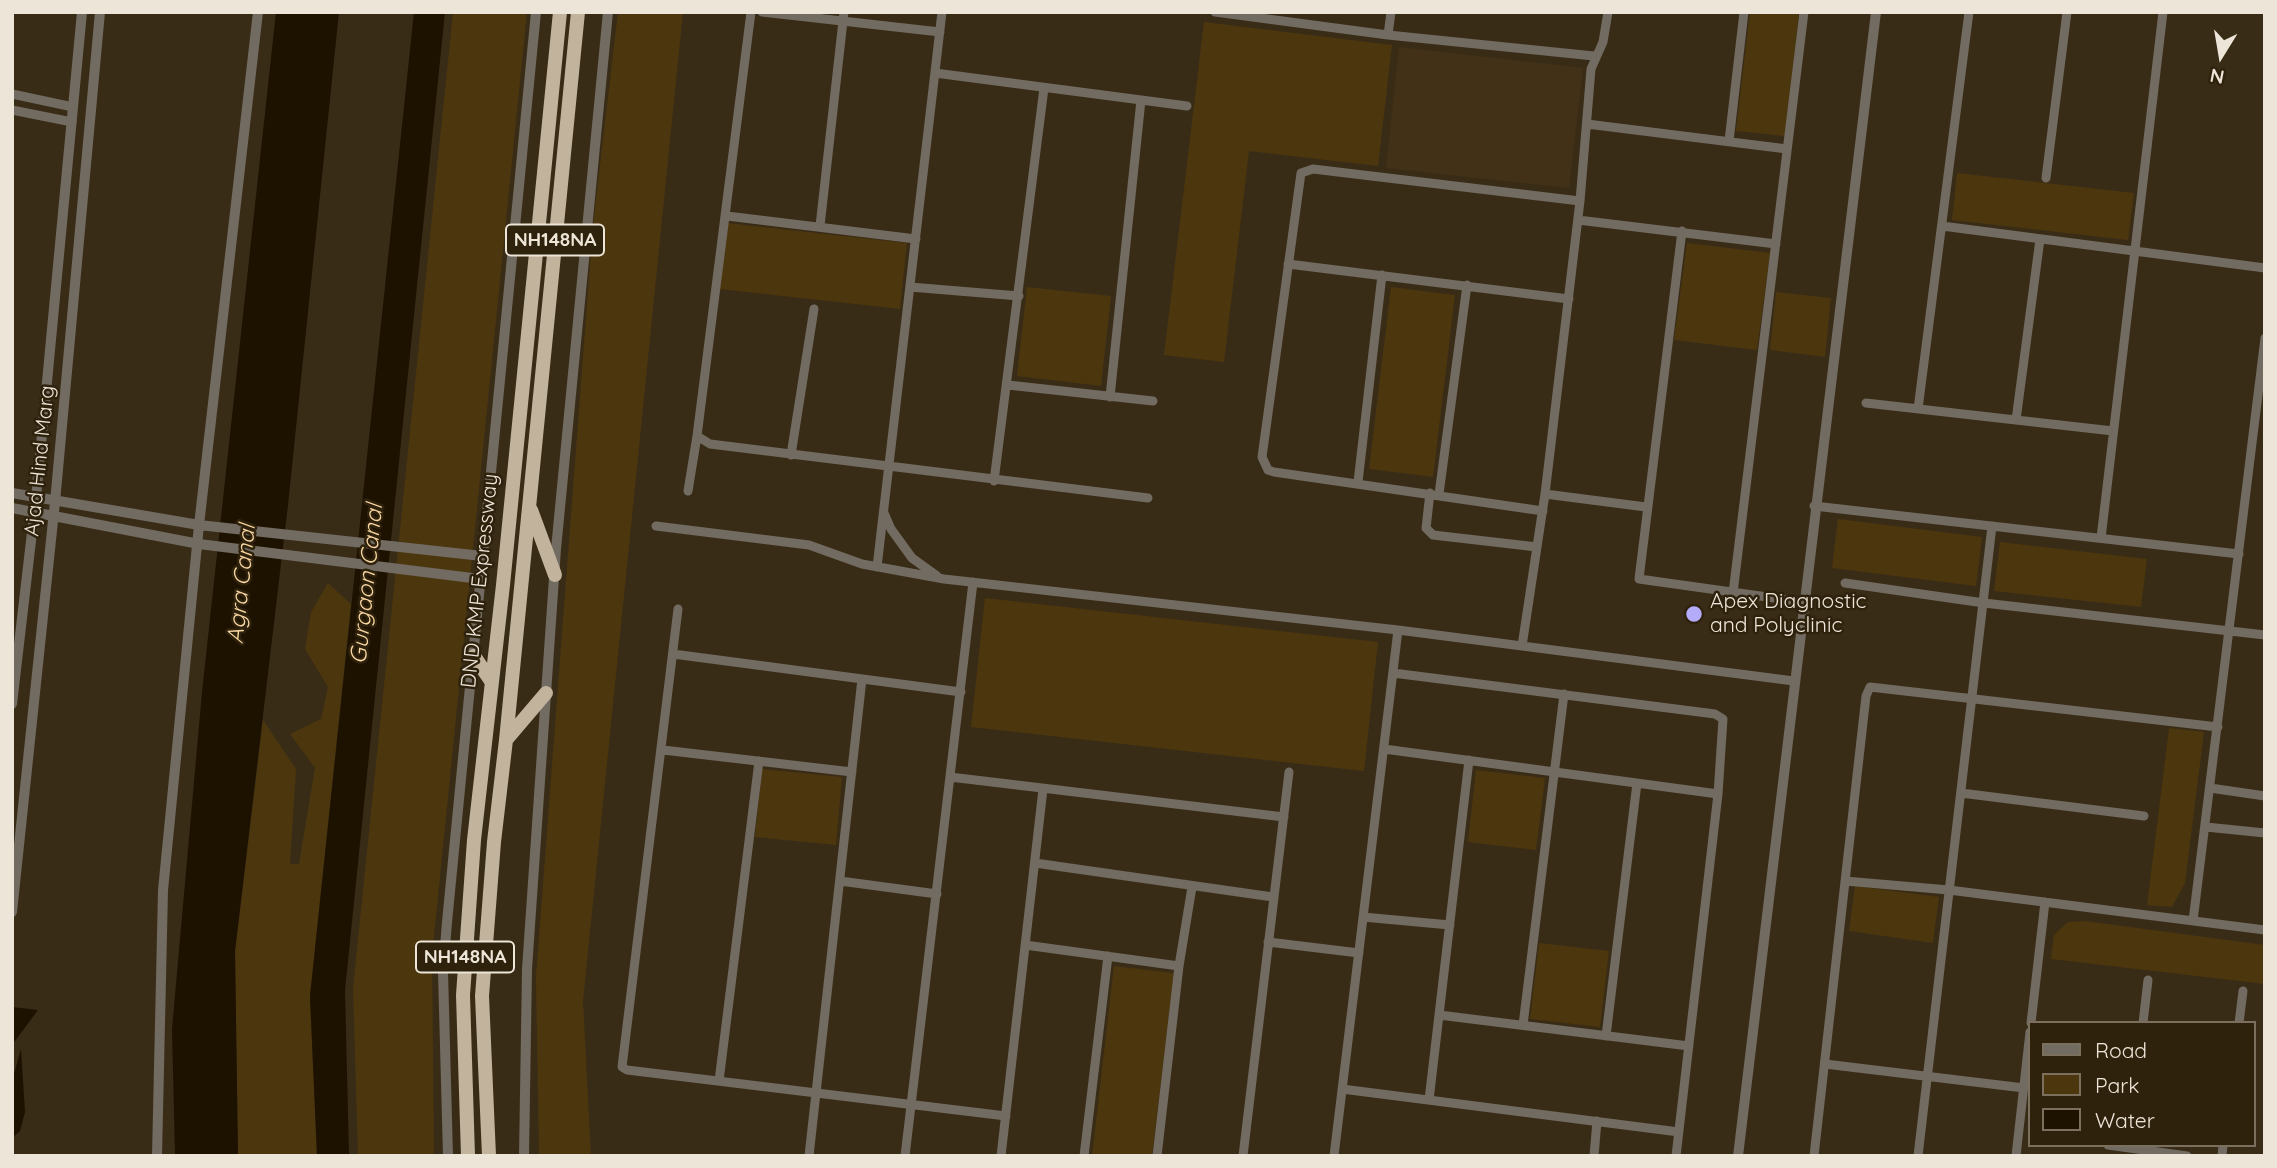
<!DOCTYPE html>
<html>
<head>
<meta charset="utf-8">
<style>
  body { margin:0 }
  #map { position:relative; width:2277px; height:1168px; overflow:hidden; background:#392c17; font-family:Quicksand,sans-serif }
  canvas { display:block }
  .frame { position:absolute; inset:0; border:14px solid #ede5d8; pointer-events:none }
  .legend { position:absolute; left:2028px; top:1021px; width:228px; height:126px; box-sizing:border-box; background:#2f220d; border:2px solid #7b705e; margin:0; padding:9px 12px; list-style:none; font-size:21px; color:#ede5d8 }
  .legend li { display:flex; align-items:center; gap:14px; height:35px }
  .legend b { width:35px; border:2px solid #7b705e }
  .north { position:absolute; left:2186px; top:21px; width:70px; height:70px; -webkit-text-stroke:5px #2f220d; paint-order:stroke; rotate:191deg; font-size:19px; font-weight:700; line-height:28px; text-align:center; color:#ede5d8 }
  .north::after { content:''; display:block; margin:auto; width:24px; height:32px; background:#ede5d8; clip-path:polygon(50% 0,100% 100%,50% 72%,0 100%) }
</style>
</head>
<body>
<div id="map">
<canvas width="2277" height="1168"></canvas>
<div class="frame"></div>
<ul class="legend">
<li><b style="height:9px;background:#726b61"></b>Road</li>
<li><b style="height:19px;background:#4c360e"></b>Park</li>
<li><b style="height:19px;background:#1d1100"></b>Water</li>
</ul>
<div class="north">N</div>
</div>
<script>
const context = document.querySelector('canvas').getContext('2d');
context.lineJoin = 'round';
function fill(path, color) { context.fillStyle = color; context.fill(path, 'evenodd'); }
const shape = rows => new Path2D(rows.map(r => 'M' + r).join(''));
function stroke(path, color, width, dash) { context.strokeStyle = color; context.lineWidth = width; context.lineCap = dash ? 'butt' : 'round'; context.setLineDash(dash || []); context.stroke(path); }
function write(font, color, halo, rows, align = 'center') {
  context.font = font + ' Quicksand,sans-serif'; context.lineWidth = 5; context.setLineDash([]); context.textBaseline = 'middle'; context.strokeStyle = halo; context.fillStyle = color; for (const [text, x, y, turn = 0] of rows) {
    context.save(); context.translate(x, y); context.rotate((+turn || 0) * Math.PI / 180); context.textAlign = isNaN(turn) ? turn : align; if (halo) context.strokeText(text, 0, 0); context.fillText(text, 0, 0); context.restore();
  }
}
fill(shape([
  [1399,47,1583,68,1569,188,1386,168]
]), '#423116');
fill(shape([
  [453,12,527,12,432,956,434,1156,358,1156,353,988],
  [618,12,683,12,583,1001,591,1156,539,1156,536,976,593,225],
  [1750,12,1799,12,1785,136,1736,131],
  [1204,22,1392,45,1378,166,1249,151,1224,362,1164,355],
  [1957,173,2134,193,2128,240,1952,220],
  [726,223,907,243,900,309,719,289],
  [1687,243,1770,253,1757,350,1674,340],
  [1027,287,1111,296,1101,386,1017,376],
  [1391,287,1455,295,1433,477,1369,469],
  [1776,292,1831,298,1825,357,1770,350],
  [1838,519,1982,537,1976,586,1832,568],
  [2000,542,2147,559,2141,607,1994,591],
  [328,583,351,604,310,996,317,1156,238,1156,235,951,263,720,296,769,290,864,299,864,315,768,290,734,321,719,328,687,305,649,311,612],
  [985,598,1378,642,1364,771,971,727],
  [2169,728,2204,732,2185,883,2172,907,2147,905],
  [762,769,842,777,836,845,755,837],
  [1476,770,1545,778,1536,850,1468,842],
  [1855,886,1939,897,1933,943,1849,931],
  [2085,921,2265,945,2265,984,2051,959,2054,935,2068,922],
  [1539,943,1609,951,1600,1027,1530,1019],
  [1114,966,1174,973,1152,1156,1092,1156]
]), '#4c360e');
fill(shape([
  [276,12,339,12,288,505,235,951,238,1156,175,1156,172,1029,202,692],
  [414,12,445,12,345,990,349,1156,317,1156,310,996],
  [12,1007,38,1010,12,1045],
  [21,1049,25,1112,20,1131,12,1138,12,1081]
]), '#1d1100');
stroke(shape([
  [751,12,697,436,710,444,1148,498],
  [762,12,940,32],
  [1215,12,1388,35,1594,56],
  [1388,35,1391,12],
  [935,73,1187,106],
  [12,94,73,107],
  [12,110,72,122],
  [1587,124,1787,149],
  [1729,141,1744,12],
  [2046,178,2067,12],
  [727,216,916,239],
  [1578,220,1776,244],
  [820,226,844,12],
  [1942,226,2265,268],
  [1682,231,1639,579,1803,602],
  [1288,264,1569,299],
  [910,287,1019,296],
  [1008,385,1153,401],
  [1110,397,1141,100],
  [1866,403,2113,431],
  [1918,409,1969,12],
  [2016,420,2040,239],
  [791,455,814,309],
  [994,481,1044,88],
  [1358,482,1382,275],
  [688,491,697,436],
  [1430,493,1426,528,1433,535,1537,547],
  [1439,494,1467,285],
  [1545,494,1646,507],
  [1814,506,2239,554],
  [1543,511,1274,472,1268,470,1262,457,1301,173,1313,169,1580,201],
  [884,513,891,529,912,558,937,576],
  [656,526,809,545,862,564,944,579,1398,630,1794,681],
  [2101,538,2163,12],
  [877,567,942,12],
  [1845,583,1984,603,2265,635],
  [1733,593,1804,12],
  [678,609,622,1067,627,1070,1006,1116],
  [1522,646,1545,494,1580,201,1591,69,1603,42,1608,12],
  [673,654,961,692],
  [1393,673,1715,714,1723,719,1718,794,1676,1156],
  [1384,749,1718,794],
  [663,750,852,772],
  [950,777,1284,817],
  [2210,788,2265,796],
  [1961,793,2144,816],
  [2206,827,2265,833],
  [1035,863,1273,897],
  [840,881,937,894],
  [1845,881,1949,890,2265,930],
  [1363,917,1450,925],
  [2193,921,2265,338],
  [1268,942,1359,953],
  [1025,945,1179,966],
  [1439,1015,1689,1046],
  [2031,1023,2045,902],
  [2143,1023,2148,980],
  [2239,1023,2243,991],
  [1523,1025,1564,694],
  [1606,1036,1637,783],
  [1825,1064,2024,1088],
  [719,1081,759,761],
  [1342,1089,1679,1132],
  [1429,1100,1469,760],
  [2108,1145,2187,1156],
  [809,1156,862,679],
  [905,1156,973,582],
  [1001,1156,1043,789],
  [1084,1156,1108,956],
  [1157,1156,1179,966,1192,887],
  [1243,1156,1289,772],
  [1334,1156,1398,630],
  [1594,1156,1597,1121],
  [1814,1156,1866,696,1870,687,2218,727],
  [1918,1156,1992,526],
  [2016,1156,2030,1032],
  [2222,1156,2223,1145]
]), '#726b61', 9);
stroke(shape([
  [12,493,199,525,482,556],
  [12,508,199,544,480,579],
  [12,704,36,498,82,12],
  [12,912,55,502,100,12],
  [157,1156,163,890,199,525,258,12],
  [448,1156,443,972,447,922,536,12],
  [524,1156,527,969,556,549,608,12],
  [1738,1156,1876,12]
]), '#726b61', 10);
stroke(shape([
  [531,510,555,575],
  [474,656,491,681],
  [506,740,546,693],
  [468,1156,463,995,474,840,503,585,560,12],
  [489,1156,482,996,494,842,506,740,578,12]
]), '#c2b39d', 14);
for (const [x, y, r, color] of [
  [1694,614,9,"#b4acf9"]
]) { const dot = new Path2D(); dot.arc(x, y, r, 0, 2 * Math.PI); context.fillStyle = color; context.fill(dot); stroke(dot, '#2f220d', 2.5); }
for (const [x, y, w] of [
  [555,240,98],
  [465,957,98]
]) { const box = new Path2D(); box.roundRect(x - w / 2, y - 15.5, w, 31, 5); context.fillStyle = '#2f220d'; context.fill(box); stroke(box, '#ede5d8', 2); }
write('bold 19px', '#ede5d8', null, [
  ["NH148NA",555,240],
  ["NH148NA",465,957]
]);
write('21px', '#ede5d8', '#2f220d', [
  ["Ajad Hind Marg",40,461,-84],
  ["DND KMP Expressway",480,581,-84]
]);
write('21px', '#ede5d8', '#2f220d', [
  ["Apex Diagnostic",1710,602],
  ["and Polyclinic",1710,626]
], 'left');
write('italic 23px', '#f9d7a3', '#2f220d', [
  ["Agra Canal",242,584,-84],
  ["Gurgaon Canal",367,584,-84]
]);
</script>
</body>
</html>
